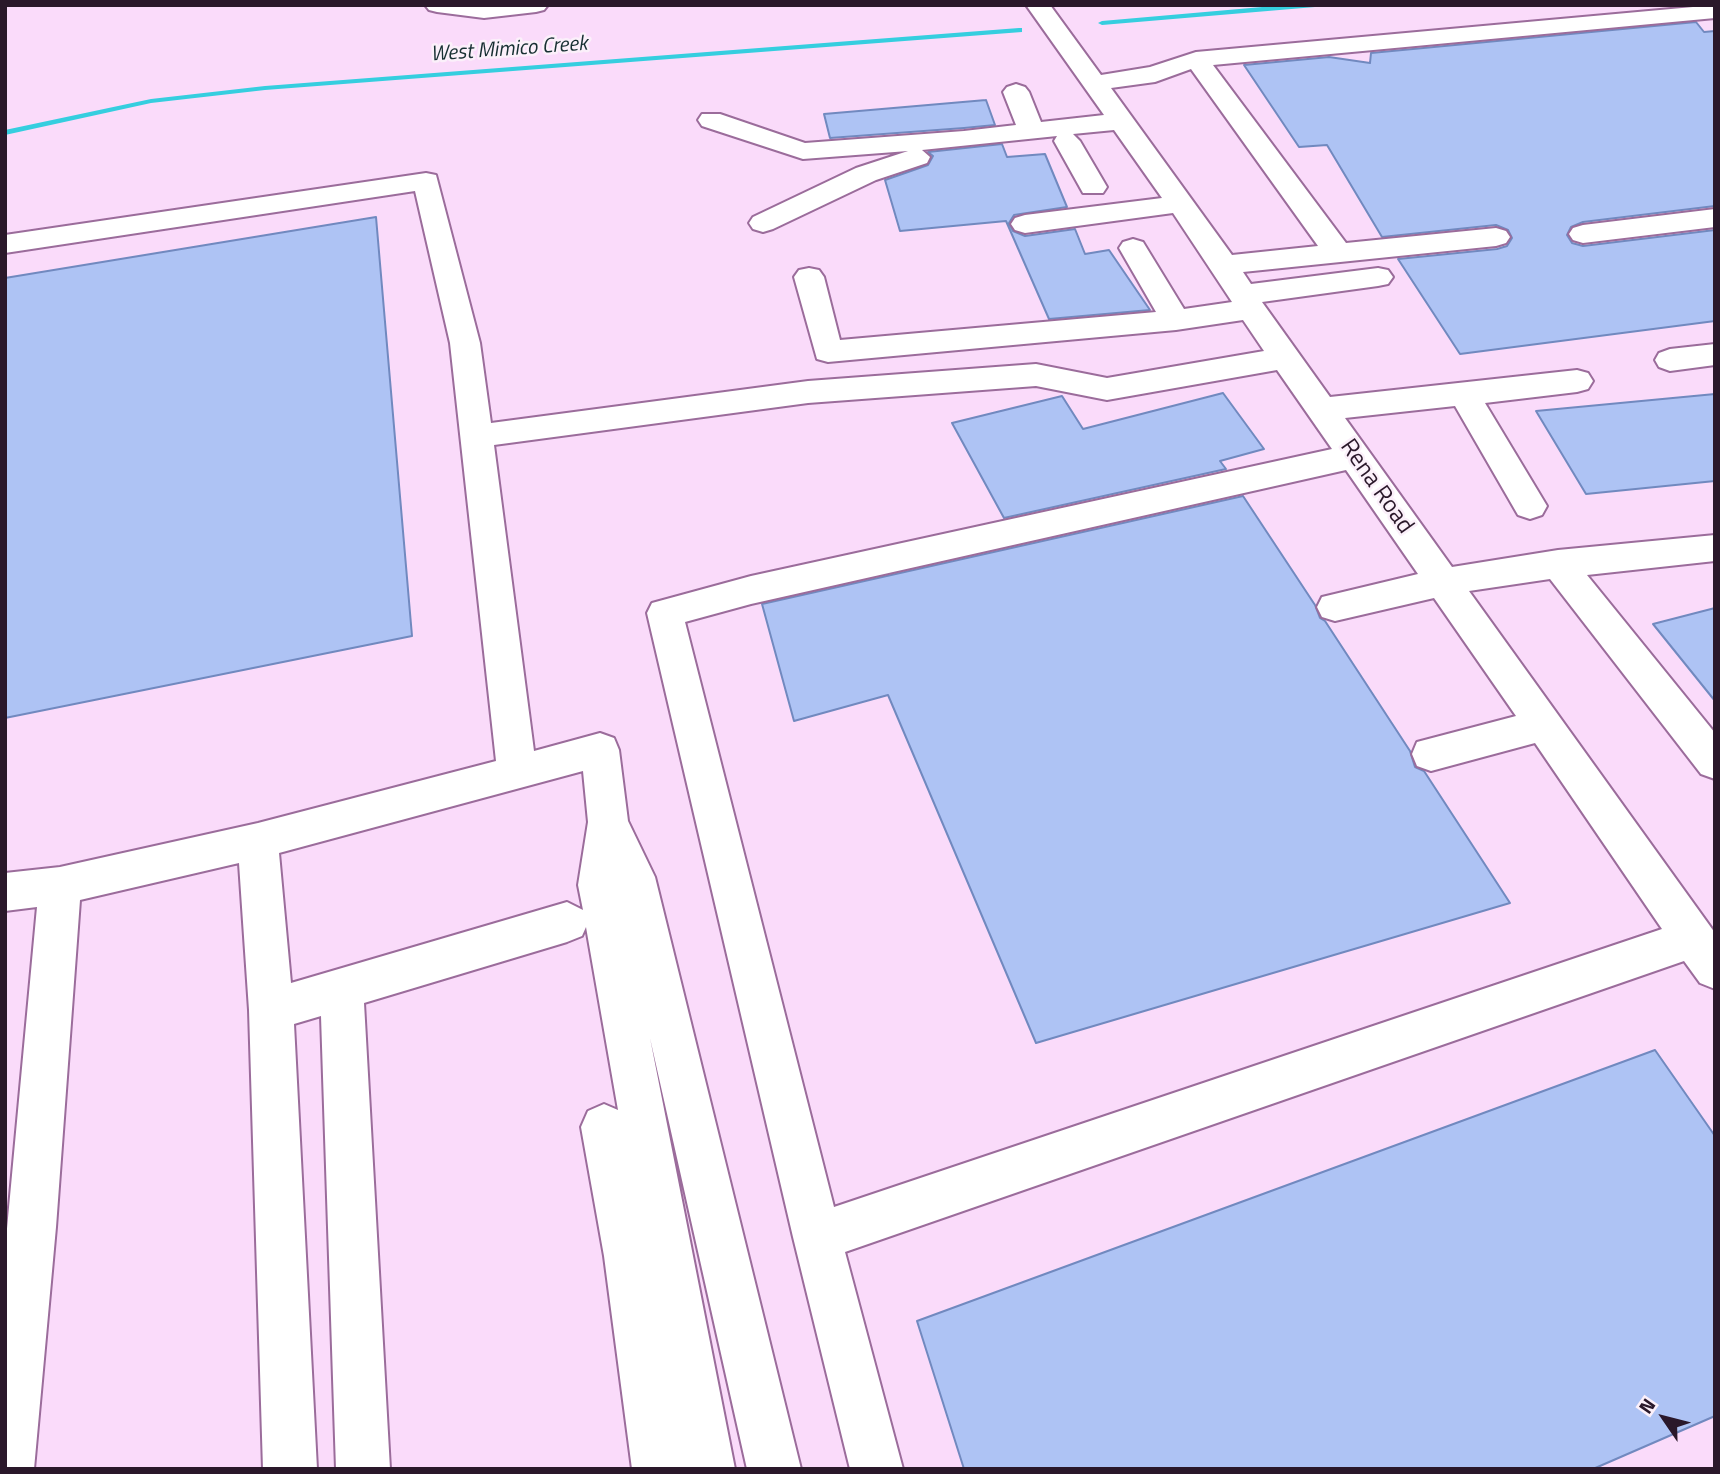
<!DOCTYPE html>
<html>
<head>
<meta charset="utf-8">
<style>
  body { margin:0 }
  #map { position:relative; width:1720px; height:1474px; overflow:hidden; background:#fadbfa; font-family:"Titillium Web",sans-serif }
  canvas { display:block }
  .frame { position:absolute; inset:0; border:7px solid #2a182a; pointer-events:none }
  .north { position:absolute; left:1629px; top:1383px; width:70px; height:70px; -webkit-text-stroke:5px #fbf0fa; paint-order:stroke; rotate:305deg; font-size:19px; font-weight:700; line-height:28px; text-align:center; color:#2a182a }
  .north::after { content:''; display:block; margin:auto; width:24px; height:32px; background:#2a182a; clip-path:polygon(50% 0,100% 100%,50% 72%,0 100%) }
</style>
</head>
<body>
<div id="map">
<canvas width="1720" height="1474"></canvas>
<div class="frame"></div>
<div class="north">N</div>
</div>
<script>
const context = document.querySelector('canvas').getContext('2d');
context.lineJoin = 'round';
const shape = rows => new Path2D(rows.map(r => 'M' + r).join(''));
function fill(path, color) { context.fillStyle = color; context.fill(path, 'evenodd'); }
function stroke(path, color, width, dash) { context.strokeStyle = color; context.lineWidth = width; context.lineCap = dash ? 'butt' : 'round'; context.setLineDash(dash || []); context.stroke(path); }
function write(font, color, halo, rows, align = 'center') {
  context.font = font + ' "Titillium Web",sans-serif'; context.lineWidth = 5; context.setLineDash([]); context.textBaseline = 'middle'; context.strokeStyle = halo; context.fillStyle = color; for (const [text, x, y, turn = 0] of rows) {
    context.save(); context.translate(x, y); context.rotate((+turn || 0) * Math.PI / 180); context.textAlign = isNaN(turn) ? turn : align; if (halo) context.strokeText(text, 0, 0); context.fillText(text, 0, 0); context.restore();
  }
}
fill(shape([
  [1285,5,1319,5,1315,7,1102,25,1098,23,1102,21,1285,5],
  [1019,28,1022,28,1022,32,265,90,151,103,5,135,5,130,151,99,265,86,1019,28]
]), '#35cedf');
const building = shape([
  [1696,22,1704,32,1715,31,1715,206,1583,222,1571,227,1567,235,1572,243,1583,246,1715,230,1715,321,1460,354,1398,259,1497,249,1507,246,1512,238,1508,230,1496,225,1382,237,1327,145,1299,147,1244,65,1329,57,1370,63,1371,53,1696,22],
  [986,100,995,125,964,128,830,138,824,114,986,100],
  [1002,144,1007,157,1045,154,1067,207,1014,215,1009,223,1013,231,1025,236,1075,229,1085,254,1109,250,1150,310,1049,319,1006,221,900,231,885,180,928,165,933,156,928,152,1002,144],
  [376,217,412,636,5,718,5,278,376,217],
  [1223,393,1264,449,1220,461,1226,469,1004,518,952,423,1062,396,1083,429,1223,393],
  [1715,394,1715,481,1586,494,1536,411,1715,394],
  [1243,496,1315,605,1320,618,1325,621,1410,751,1415,767,1424,771,1510,903,1036,1043,888,695,794,721,762,604,1243,496],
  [1715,608,1715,701,1653,624,1715,608],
  [1655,1050,1715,1136,1715,1416,1593,1469,964,1469,917,1321,1655,1050]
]);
fill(building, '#aec3f4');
stroke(building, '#7189bf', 2);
const minor = shape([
  [425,5,548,5,544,10,536,12,484,18,437,12,429,10,425,5],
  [1026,5,1050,5,1101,75,1150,67,1196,52,1715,5,1715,18,1213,65,1346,243,1496,228,1506,231,1510,237,1506,243,1496,246,1243,272,1251,284,1378,268,1388,270,1393,277,1388,284,1378,286,1262,302,1330,397,1577,370,1588,373,1593,381,1588,389,1577,392,1485,403,1547,506,1542,515,1530,519,1518,515,1455,406,1345,418,1452,567,1558,550,1715,535,1715,561,1587,575,1715,733,1715,779,1701,774,1550,579,1469,591,1715,933,1715,989,1700,983,1684,961,845,1252,903,1469,850,1469,793,1237,647,613,652,603,751,576,1332,449,1277,370,1107,400,1036,386,808,403,494,445,534,751,600,733,614,738,619,750,628,821,655,877,801,1469,747,1469,650,1038,735,1469,632,1469,604,1256,581,1127,588,1111,604,1104,618,1110,586,927,582,936,567,942,364,1003,390,1469,336,1469,321,1016,294,1024,317,1469,263,1469,249,1010,239,863,80,900,56,1227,34,1469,5,1469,5,1250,37,907,5,911,5,873,60,867,258,823,496,761,450,343,415,191,5,253,5,235,426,173,436,175,480,343,491,423,808,381,1036,364,1107,378,1264,351,1243,320,1176,330,828,362,817,359,794,277,799,270,809,268,819,270,824,277,840,340,1156,312,1119,248,1123,242,1133,239,1143,242,1184,309,1232,302,1173,213,1025,233,1015,230,1011,224,1015,218,1025,215,1162,198,1114,130,1073,134,1080,141,1107,187,1103,193,1083,193,1054,141,1057,136,922,150,930,157,927,163,876,180,773,229,763,232,753,229,749,223,753,217,856,168,908,151,803,159,702,126,698,120,702,114,720,114,805,143,964,131,1016,125,1003,92,1007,87,1016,84,1025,87,1029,92,1041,122,1104,115,1026,5],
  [1191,69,1318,246,1232,255,1111,88,1155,82,1191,69],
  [1346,470,1418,574,1322,597,1317,607,1322,617,1335,621,1434,598,1516,716,1417,742,1412,754,1417,766,1431,771,1535,743,1662,929,834,1207,685,622,751,604,1346,470],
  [583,771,588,822,578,885,583,910,567,902,291,983,279,853,583,771],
  [1715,209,1715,227,1583,243,1573,240,1569,234,1573,228,1583,225,1715,209],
  [1715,344,1715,365,1670,371,1659,367,1655,360,1659,353,1670,349,1715,344]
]);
stroke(minor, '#9b6c9b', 4);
fill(minor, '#fff');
write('italic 21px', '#172f32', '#fbf0fa', [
  ["West Mimico Creek",509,50,-4]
]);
write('24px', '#2a182a', '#fbf0fa', [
  ["Rena Road",1376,487,55]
]);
</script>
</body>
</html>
